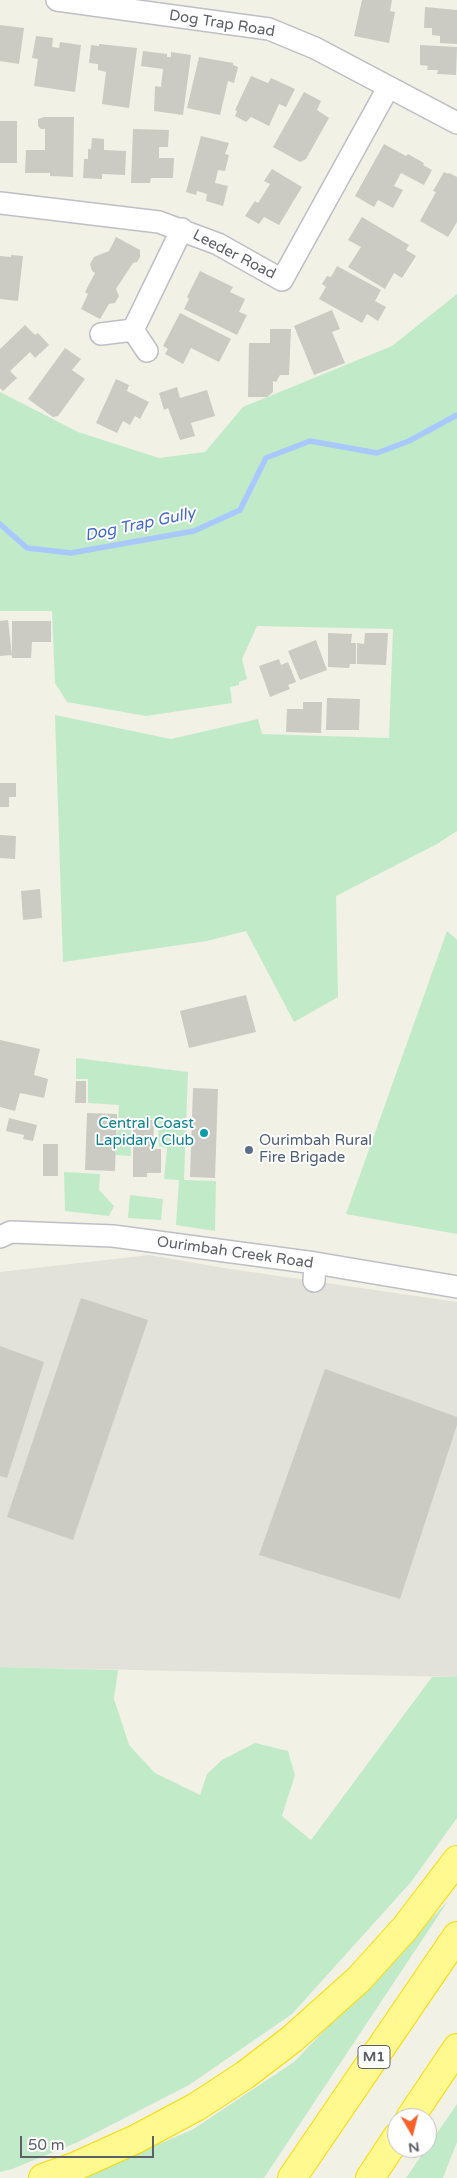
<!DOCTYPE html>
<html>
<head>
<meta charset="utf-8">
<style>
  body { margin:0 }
  #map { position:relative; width:457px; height:2178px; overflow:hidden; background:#f1f1e6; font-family:"Varela Round",sans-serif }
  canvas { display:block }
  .north { position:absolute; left:387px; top:2108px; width:50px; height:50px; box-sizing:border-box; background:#fff; border:1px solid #bfbfc3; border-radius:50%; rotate:172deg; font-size:14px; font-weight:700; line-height:20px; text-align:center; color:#5e6068 }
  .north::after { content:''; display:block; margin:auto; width:18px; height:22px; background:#f66127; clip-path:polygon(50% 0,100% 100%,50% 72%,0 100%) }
  .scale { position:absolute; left:20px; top:2136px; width:134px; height:22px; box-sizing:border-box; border:2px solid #5e6068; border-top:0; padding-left:6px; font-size:15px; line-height:18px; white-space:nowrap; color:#5e6068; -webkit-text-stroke:4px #fff; paint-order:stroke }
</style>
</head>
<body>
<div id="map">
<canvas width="457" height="2178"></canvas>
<div class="north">N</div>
<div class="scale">50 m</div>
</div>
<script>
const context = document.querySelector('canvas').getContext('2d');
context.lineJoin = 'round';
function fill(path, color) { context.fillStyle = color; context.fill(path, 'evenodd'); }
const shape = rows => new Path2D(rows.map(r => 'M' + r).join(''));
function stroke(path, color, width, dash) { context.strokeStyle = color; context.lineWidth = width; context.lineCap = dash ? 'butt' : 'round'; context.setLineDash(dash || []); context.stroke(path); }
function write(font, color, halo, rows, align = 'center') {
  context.font = font + ' "Varela Round",sans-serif'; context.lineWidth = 4; context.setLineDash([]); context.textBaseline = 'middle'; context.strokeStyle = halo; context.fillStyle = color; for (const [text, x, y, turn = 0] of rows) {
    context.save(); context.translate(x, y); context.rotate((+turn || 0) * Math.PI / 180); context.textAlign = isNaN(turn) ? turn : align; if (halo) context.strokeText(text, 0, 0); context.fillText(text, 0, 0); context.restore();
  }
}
fill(shape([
  [149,1255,224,1268,457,1302,457,1675,455,1677,0,1667,0,1272]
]), '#e2e2da');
fill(shape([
  [457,294,457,831,437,844,336,896,338,997,294,1022,246,931,207,941,63,962,55,715,171,739,258,719,262,734,389,738,393,629,257,626,242,659,247,679,239,682,239,685,230,687,232,703,146,716,67,702,55,683,52,611,0,611,0,392,78,432,159,458,205,452,243,407,392,346],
  [447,931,457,940,457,1234,346,1214],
  [76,1058,188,1072,184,1180,216,1181,215,1231,176,1225,179,1180,164,1179,167,1148,159,1146,158,1119,131,1119,131,1156,116,1155,119,1105,88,1103,88,1079,76,1079],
  [64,1172,100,1174,99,1190,114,1206,109,1216,65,1211],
  [130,1195,163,1199,161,1220,128,1218],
  [0,1667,118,1670,114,1699,129,1745,155,1773,200,1795,207,1774,222,1760,255,1743,288,1751,295,1775,282,1816,311,1840,432,1677,455,1677,457,1675,457,1818,411,1882,292,2014,189,2085,78,2142,12,2169,0,2172],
  [448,1901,264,2178,77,2178,192,2130,294,2062],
  [457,2104,457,2142,443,2178,406,2178]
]), '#c1eac9');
stroke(shape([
  [0,524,27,548,71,553,194,531,240,510,266,458,310,441,377,453,409,441,457,415]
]), '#a8c8ff', 5.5);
fill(shape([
  [362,0,392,0,390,11,395,12,389,43,354,36],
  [425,7,457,10,457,44,440,43,440,36,432,35,432,28,424,28],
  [0,25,24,28,19,64,0,61],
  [36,36,53,38,52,47,59,48,60,42,81,45,75,92,34,86,38,59,32,58],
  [99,44,137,48,129,108,102,104,106,72,98,70,98,64,89,63,91,45,99,46],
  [420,45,457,47,456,75,437,74,438,70,427,70,428,66,420,65],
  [143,51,167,54,167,57,171,57,171,52,191,55,183,115,154,111,155,86,161,87,163,69,141,66],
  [199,57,233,63,233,65,238,67,234,83,228,81,220,115,187,108],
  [251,76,268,83,271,78,295,89,286,107,279,104,269,126,251,117,246,122,235,116,237,111,235,110],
  [304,92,321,101,317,110,329,118,306,159,300,162,273,147],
  [44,117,74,117,73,177,50,176,50,173,25,173,26,150,45,150,45,129,41,129,38,126,38,119],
  [0,121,17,121,17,163,0,163],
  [133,129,169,130,168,147,159,147,159,158,174,158,173,178,151,178,150,183,131,183],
  [201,136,229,143,225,154,229,155,225,171,218,170,215,183,228,186,223,206,206,201,207,194,197,191,196,195,186,192],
  [92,138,104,139,104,150,126,151,125,175,102,174,102,179,83,178,84,159,88,159,88,149,91,149],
  [384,144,406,156,408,154,424,163,423,165,432,170,424,185,401,173,394,186,403,190,393,208,378,200,374,207,355,196],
  [272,169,302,187,279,225,264,217,259,224,245,216,255,201,258,203,270,184,264,181],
  [444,172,448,174,449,173,457,177,457,222,448,237,420,221,436,192,433,191],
  [362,217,409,245,406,250,416,256,402,278,394,273,385,289,348,267,361,247,348,240],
  [116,237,140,250,140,257,137,262,133,263,116,289,119,296,115,303,109,304,100,319,81,309,88,294,85,292,95,273,92,271,90,264,94,257,109,251],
  [11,255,23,256,18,301,0,299,0,256,11,257],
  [337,266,381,290,375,301,386,307,378,321,367,314,362,323,319,299,326,287,322,284,327,276,331,277],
  [200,271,233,287,230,292,245,299,239,312,247,315,237,335,184,309,189,299,187,297],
  [332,310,340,329,332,332,345,363,314,375,294,326],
  [180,313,231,339,219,362,191,348,183,364,165,354,168,349,163,346],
  [25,325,35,335,38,333,49,345,35,358,30,352,10,371,17,378,3,391,0,388,0,349],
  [270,329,291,329,289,375,280,375,276,382,273,381,273,392,267,397,248,397,249,343,270,343],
  [65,348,81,359,72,370,85,379,58,416,53,417,28,399],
  [116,379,129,385,127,391,149,402,140,419,135,416,130,425,123,421,117,433,96,423],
  [177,387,180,398,207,390,215,416,191,423,195,436,180,440,168,408,164,410,159,393],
  [8,620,12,655,0,656,0,621],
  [12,621,51,621,51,642,32,642,31,658,12,658],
  [328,633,352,634,351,643,356,643,356,664,350,664,349,668,328,667],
  [365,633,388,633,386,665,357,664,357,643,364,644],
  [316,640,327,670,300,680,288,651],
  [279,659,281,665,288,662,296,682,288,685,290,689,270,697,259,666],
  [327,698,360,699,359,730,326,730],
  [303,702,322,702,321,733,286,732,287,709,303,709],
  [0,783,16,783,16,797,9,797,9,807,0,807],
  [0,835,16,836,15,859,0,858],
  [40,889,42,918,23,920,21,891],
  [246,995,256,1032,189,1048,180,1011],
  [0,1040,40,1049,34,1075,48,1079,44,1098,20,1093,15,1111,0,1107],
  [76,1081,86,1081,86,1103,75,1103],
  [193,1088,218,1089,215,1178,190,1177],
  [87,1113,117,1114,115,1171,85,1170],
  [9,1118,37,1125,33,1141,23,1139,24,1135,6,1131],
  [133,1120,154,1120,153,1149,161,1149,161,1173,147,1173,147,1177,133,1177],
  [43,1144,58,1144,58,1176,43,1176],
  [81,1298,148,1320,73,1540,7,1517],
  [0,1346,44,1362,7,1478,0,1476],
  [325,1369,457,1417,457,1425,400,1599,259,1555]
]), '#cccbc3');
const minor = shape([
  [57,0,269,29,315,48,457,123],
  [0,203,159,222,218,244,282,280,388,88],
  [133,330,182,229],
  [101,334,133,330,147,351],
  [0,1237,11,1232,113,1236,315,1263,457,1287],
  [314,1281,315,1263]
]);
const highway = shape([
  [410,2118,457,2048],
  [43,2178,74,2167,136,2139,196,2107,245,2075,292,2039,359,1979,405,1928,457,1860],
  [292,2178,457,1936],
  [370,2178,397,2137]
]);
stroke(minor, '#bebfc6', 24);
stroke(highway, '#f7db00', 30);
stroke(minor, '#fff', 21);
stroke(highway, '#fff98f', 28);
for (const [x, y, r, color] of [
  [204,1133,5,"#0f9aa8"],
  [249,1150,5,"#5c6f8a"]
]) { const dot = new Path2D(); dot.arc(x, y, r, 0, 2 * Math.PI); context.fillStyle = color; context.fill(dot); stroke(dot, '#fff', 2); }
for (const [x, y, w] of [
  [374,2057,32]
]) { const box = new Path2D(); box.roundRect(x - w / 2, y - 11.5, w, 23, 4); context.fillStyle = '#fff'; context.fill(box); stroke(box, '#5e6068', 1); }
write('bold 14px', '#5e6068', null, [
  ["M1",374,2057]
]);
write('15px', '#5e6068', '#fff', [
  ["Dog Trap Road",222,24,9],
  ["Leeder Road",234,255,27],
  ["Ourimbah Creek Road",235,1253,8]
]);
write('15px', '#0d838f', '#fff', [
  ["Central Coast",194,1124],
  ["Lapidary Club",194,1141]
], 'right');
write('15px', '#4e5e75', '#fff', [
  ["Ourimbah Rural",259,1141],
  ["Fire Brigade",259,1158]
], 'left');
write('italic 16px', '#4169cd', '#fff', [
  ["Dog Trap Gully",140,525,-12]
]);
</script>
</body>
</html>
